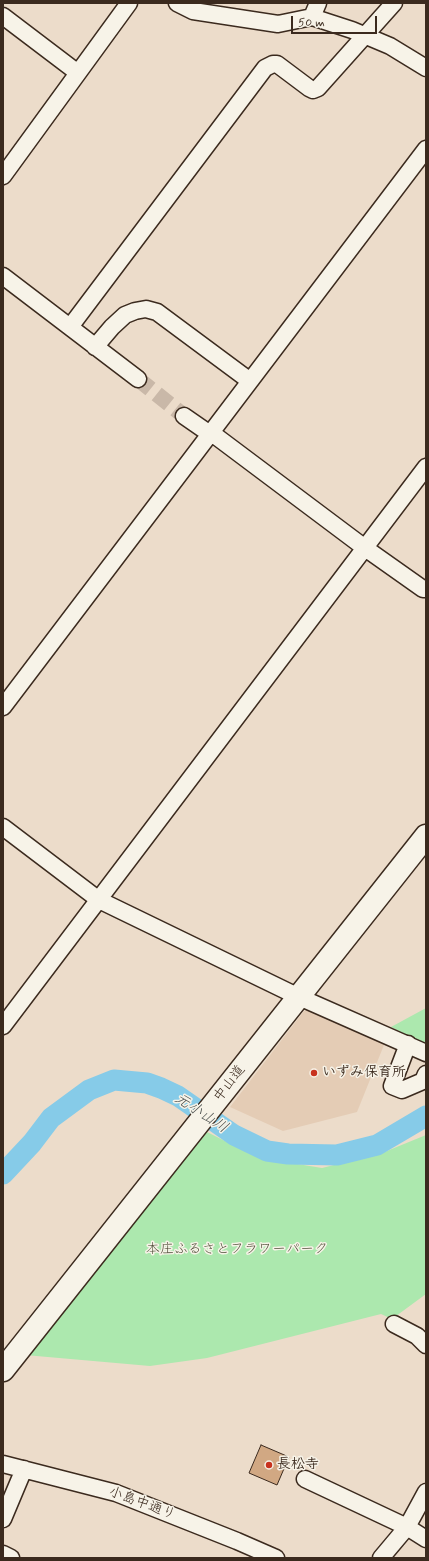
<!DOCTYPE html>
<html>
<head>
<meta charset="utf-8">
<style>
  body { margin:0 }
  #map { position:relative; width:429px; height:1561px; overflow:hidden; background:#ecdcca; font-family:Mynerve,sans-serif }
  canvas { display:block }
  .frame { position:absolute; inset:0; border:4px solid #3b2a1e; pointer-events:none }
  .scale { position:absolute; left:291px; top:16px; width:86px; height:18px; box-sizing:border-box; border:2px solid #3b2a1e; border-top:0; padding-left:5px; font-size:12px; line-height:14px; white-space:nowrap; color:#3b2a1e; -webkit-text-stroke:3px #f7f3e8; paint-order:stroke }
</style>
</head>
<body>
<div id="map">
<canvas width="429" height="1561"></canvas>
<div class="frame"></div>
<div class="scale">50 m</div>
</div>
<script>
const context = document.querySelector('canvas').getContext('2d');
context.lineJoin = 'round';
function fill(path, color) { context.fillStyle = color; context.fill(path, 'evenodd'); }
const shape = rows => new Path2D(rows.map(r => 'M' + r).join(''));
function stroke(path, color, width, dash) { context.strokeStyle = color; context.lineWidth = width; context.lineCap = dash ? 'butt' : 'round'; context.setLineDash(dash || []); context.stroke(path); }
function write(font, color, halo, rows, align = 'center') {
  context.font = font + ' Mynerve,"Klee One",sans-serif'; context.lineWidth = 3; context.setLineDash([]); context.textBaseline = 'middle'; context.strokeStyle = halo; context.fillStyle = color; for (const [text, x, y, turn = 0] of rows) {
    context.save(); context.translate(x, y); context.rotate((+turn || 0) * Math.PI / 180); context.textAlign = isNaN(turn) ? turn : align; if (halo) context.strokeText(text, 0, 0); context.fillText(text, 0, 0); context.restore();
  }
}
fill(shape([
  [312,1010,386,1040,357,1112,283,1131,230,1107,304,1011]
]), '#e4ccb5');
fill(shape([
  [426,1008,426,1044,391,1027],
  [207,1132,233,1145,279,1161,322,1168,382,1153,426,1135,426,1294,392,1319,381,1314,207,1358,150,1366,25,1355]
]), '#ace8ae');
stroke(shape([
  [3,1174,32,1143,51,1118,89,1090,114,1080,147,1083,161,1088,178,1096,234,1135,267,1151,288,1154,337,1155,377,1145,426,1116]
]), '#86cbe8', 21);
const building = shape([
  [261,1445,289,1457,277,1485,249,1473,261,1445]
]);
fill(building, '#d1a883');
stroke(building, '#3b2a1e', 1);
stroke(shape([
  [138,379,184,416]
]), '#c9b8a8', 16, [16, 8]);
const minor = shape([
  [177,3,193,11,278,24,312,17,352,30,390,46,426,68],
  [3,16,78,73],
  [312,17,318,3],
  [3,176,129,3],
  [3,276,138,379],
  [70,327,265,68,273,64,277,64,309,88,313,90,318,88,394,3],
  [95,347,112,327,125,315,135,311,146,309,157,312,250,381],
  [184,416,210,434,217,437,365,548,423,589,426,589],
  [3,707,426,149],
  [3,827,99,900,299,997,426,1053],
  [3,1026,426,467],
  [408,1044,392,1086,402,1090,423,1081,426,1074],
  [394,1324,417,1336,426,1345],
  [3,1464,116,1493,237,1541,276,1558],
  [305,1479,407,1527,426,1539],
  [3,1519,24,1469],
  [3,1554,11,1558],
  [381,1558,407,1527,426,1492]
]);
const highway = shape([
  [3,1370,426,836]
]);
stroke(minor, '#3b2a1e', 19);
stroke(highway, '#3b2a1e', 25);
stroke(minor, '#f7f3e8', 16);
stroke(highway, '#f7f3e8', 22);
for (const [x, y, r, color] of [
  [314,1073,4,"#c8321e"],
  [269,1465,4,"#c8321e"]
]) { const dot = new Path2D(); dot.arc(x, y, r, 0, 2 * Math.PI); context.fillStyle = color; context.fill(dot); stroke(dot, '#f7f3e8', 1.5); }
write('bold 14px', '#3b2a1e', '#f7f3e8', [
  ["いずみ保育所",322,1073],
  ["長松寺",277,1465]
], 'left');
write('14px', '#3b2a1e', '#f7f3e8', [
  ["中山道",230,1084,-52],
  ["小島中通り",142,1504,20]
]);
write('14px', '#52503b', '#f7f3e8', [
  ["本庄ふるさとフラワーパーク",237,1250]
]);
write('italic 15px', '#4e5250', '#f7f3e8', [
  ["元小山川",201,1114,33]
]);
</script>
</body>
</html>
